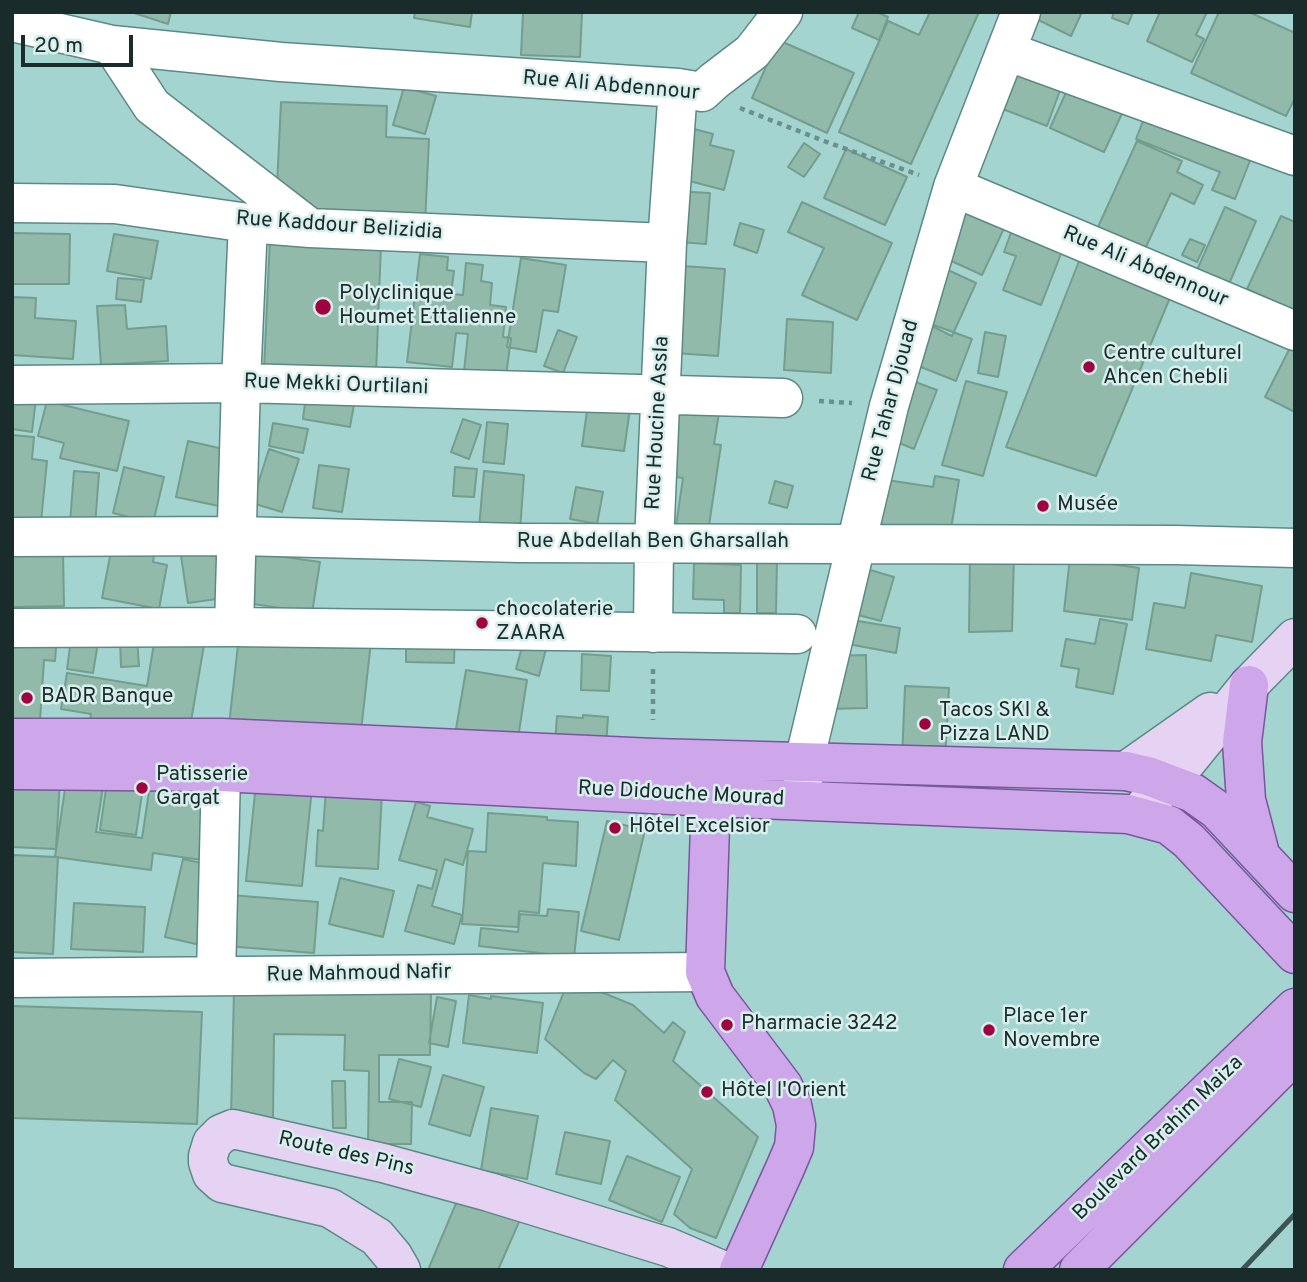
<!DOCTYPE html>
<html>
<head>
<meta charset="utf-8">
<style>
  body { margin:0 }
  #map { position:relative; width:1307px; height:1282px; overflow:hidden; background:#a4d4cf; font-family:Overpass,sans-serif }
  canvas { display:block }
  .frame { position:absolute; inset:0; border:14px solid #192b2a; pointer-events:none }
  .scale { position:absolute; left:21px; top:35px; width:112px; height:32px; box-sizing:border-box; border:4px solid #192b2a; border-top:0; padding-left:9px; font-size:21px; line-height:24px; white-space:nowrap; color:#192b2a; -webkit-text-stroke:5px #d8efed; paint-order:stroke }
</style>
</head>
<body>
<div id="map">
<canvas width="1307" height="1282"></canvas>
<div class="frame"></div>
<div class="scale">20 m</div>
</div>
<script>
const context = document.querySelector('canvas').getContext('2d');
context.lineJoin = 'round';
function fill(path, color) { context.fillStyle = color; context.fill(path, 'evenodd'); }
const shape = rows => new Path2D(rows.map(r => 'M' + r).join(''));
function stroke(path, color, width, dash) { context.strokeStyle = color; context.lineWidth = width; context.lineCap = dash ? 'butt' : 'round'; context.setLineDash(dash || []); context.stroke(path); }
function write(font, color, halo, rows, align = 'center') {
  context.font = font + ' Overpass,sans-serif'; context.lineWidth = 5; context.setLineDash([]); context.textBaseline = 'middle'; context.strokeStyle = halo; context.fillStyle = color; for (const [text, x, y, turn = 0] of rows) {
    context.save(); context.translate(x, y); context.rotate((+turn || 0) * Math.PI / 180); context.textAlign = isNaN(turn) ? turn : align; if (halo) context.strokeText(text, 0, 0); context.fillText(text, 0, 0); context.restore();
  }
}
const building = shape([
  [131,12,171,12,168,24,131,12],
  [415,12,472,12,470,27,414,18,415,12],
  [523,12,582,12,580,57,521,55,523,12],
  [859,12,877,12,888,17,879,40,852,28,859,12],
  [930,12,979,12,911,164,839,132,888,21,919,35,930,12],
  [1022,12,1082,12,1071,36,1022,12],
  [1114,12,1133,12,1128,24,1112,18,1114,12],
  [1160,12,1207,12,1196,35,1204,39,1192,62,1147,41,1160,12],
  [1219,12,1249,12,1295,33,1295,98,1286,116,1191,73,1219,12],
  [778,40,854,73,827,133,752,98,778,40],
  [1016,64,1063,82,1047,126,1000,108,1016,64],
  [1077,68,1132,92,1104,152,1050,128,1077,68],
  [404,87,436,96,425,134,393,125,404,87],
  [1154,93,1260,135,1235,199,1212,190,1220,172,1136,139,1154,93],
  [281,102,387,106,386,137,429,139,425,224,325,220,277,186,281,102],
  [679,125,713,134,710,145,734,151,724,190,666,175,679,125],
  [1137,141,1182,161,1177,172,1203,185,1194,204,1171,193,1145,249,1098,227,1137,141],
  [804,143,820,154,804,177,788,167,804,143],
  [846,149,907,177,885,225,824,198,846,149],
  [674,191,710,193,706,244,653,240,674,191],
  [958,199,1007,222,982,275,934,253,958,199],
  [802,202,892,243,857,320,802,295,824,248,788,232,802,202],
  [1225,207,1256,221,1229,284,1197,270,1225,207],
  [1281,216,1295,222,1295,311,1247,289,1281,216],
  [740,223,764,230,757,253,734,245,740,223],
  [1013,227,1064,246,1041,305,1003,290,1016,256,1004,252,1013,227],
  [12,233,70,234,69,284,12,284,12,233],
  [114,234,158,241,151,279,107,271,114,234],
  [270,239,381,244,376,375,264,370,270,239],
  [1190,239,1205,245,1197,262,1182,255,1190,239],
  [1083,251,1174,288,1096,476,1006,447,1083,251],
  [420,254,448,257,447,270,454,271,451,294,463,295,466,263,483,265,481,281,492,283,490,305,506,307,503,337,511,338,506,376,464,371,468,334,456,333,452,367,407,362,420,254],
  [521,258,566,265,558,312,543,310,536,352,507,347,521,258],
  [935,264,976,283,952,336,911,316,935,264],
  [669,265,725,269,718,356,675,353,669,265],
  [118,278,144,280,141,302,116,299,118,278],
  [12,297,36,298,35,318,76,321,73,359,12,355,12,297],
  [125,305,127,329,166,326,168,361,101,365,97,306,125,305],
  [787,319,833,322,831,373,784,370,787,319],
  [931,324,972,339,956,381,916,365,931,324],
  [558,330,577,337,563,373,544,366,558,330],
  [985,332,1006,336,998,377,978,373,985,332],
  [1294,340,1295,341,1295,412,1265,397,1294,340],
  [910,380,937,390,914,449,887,438,910,380],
  [966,381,1007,392,983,476,942,465,966,381],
  [307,388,356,393,350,427,303,419,307,388],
  [12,395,36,398,32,432,12,429,12,395],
  [47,401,129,421,117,471,60,458,64,443,38,436,47,401],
  [588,404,630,409,624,451,582,446,588,404],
  [666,404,719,413,714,444,721,445,708,532,676,526,683,478,655,474,666,404],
  [463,419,481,425,469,459,451,452,463,419],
  [487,422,508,424,504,464,483,462,487,422],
  [273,423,308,429,303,453,269,446,273,423],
  [12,435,34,437,32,459,47,461,41,522,12,519,12,435],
  [188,441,250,455,238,510,176,497,188,441],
  [269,449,299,459,282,512,252,503,269,449],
  [319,465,349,469,342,512,313,508,319,465],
  [124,467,164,477,153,523,113,513,124,467],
  [455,467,477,469,474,497,453,496,455,467],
  [74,471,99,473,95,526,70,523,74,471],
  [484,471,524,475,520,531,479,528,484,471],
  [935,476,959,480,950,535,867,522,874,478,933,487,935,476],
  [775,481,793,486,787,508,769,503,775,481],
  [576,487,603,492,597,524,570,519,576,487],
  [113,541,155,549,153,562,167,565,159,609,102,598,113,541],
  [216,544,224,598,188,603,180,549,216,544],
  [63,552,64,606,12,607,12,553,63,552],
  [249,552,320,562,312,613,241,602,249,552],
  [970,554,1014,554,1012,631,969,632,970,554],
  [757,557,777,557,776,613,757,613,757,557],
  [1070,558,1139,568,1132,620,1064,611,1070,558],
  [694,563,741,565,740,613,724,613,724,600,693,599,694,563],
  [853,565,894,577,881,621,839,610,853,565],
  [1191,573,1262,586,1252,642,1216,635,1211,661,1146,649,1154,603,1185,608,1191,573],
  [1100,619,1127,624,1113,694,1076,687,1079,669,1061,666,1066,639,1095,644,1100,619],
  [852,620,900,628,896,653,848,644,852,620],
  [240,627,371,642,360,740,229,725,240,627],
  [406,627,455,628,454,663,406,662,406,627],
  [156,631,205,639,187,745,89,728,91,714,61,709,67,673,147,686,156,631],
  [72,632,99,636,93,673,67,669,72,632],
  [12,633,57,635,55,661,44,660,39,736,12,735,12,633],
  [137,639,139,666,121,667,120,641,137,639],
  [524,639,547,645,539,676,516,669,524,639],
  [582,654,611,656,609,691,581,690,582,654],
  [866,655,867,708,828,709,827,656,866,655],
  [466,670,527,680,518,738,456,729,466,670],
  [905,686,949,688,945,760,902,760,905,686],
  [583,715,608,717,605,761,554,757,557,716,583,718,583,715],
  [12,777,60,780,56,849,12,847,12,777],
  [66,782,103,787,96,832,142,838,150,785,219,794,209,861,153,853,151,870,55,857,66,782],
  [107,782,143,787,136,835,100,830,107,782],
  [256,783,312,788,302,886,246,881,256,783],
  [326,789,382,791,378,869,316,866,318,830,323,831,326,789],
  [416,802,430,806,427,817,473,829,463,865,445,859,432,906,462,915,454,944,405,931,418,885,432,889,437,870,399,860,416,802],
  [488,813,547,817,547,820,578,822,576,866,543,863,539,913,519,911,518,927,462,924,468,851,486,852,488,813],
  [607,821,645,830,619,940,581,931,607,821],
  [12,855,58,857,53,954,12,952,12,855],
  [183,859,223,868,205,946,165,937,183,859],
  [340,878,394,891,383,937,329,924,340,878],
  [230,895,318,902,314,953,226,946,230,895],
  [74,903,145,907,143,952,71,949,74,903],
  [548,909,579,912,574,957,479,946,481,928,518,932,520,914,547,916,548,909],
  [569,979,633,1005,664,1033,673,1022,685,1032,673,1061,758,1137,716,1238,690,1228,674,1214,692,1169,615,1100,626,1071,613,1060,596,1079,584,1073,545,1039,569,979],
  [234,991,431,993,430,1055,379,1055,379,1102,412,1102,411,1144,368,1144,369,1071,344,1070,345,1035,274,1034,273,1118,231,1117,234,991],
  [469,995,491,999,491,996,543,1003,537,1053,463,1043,469,995],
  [437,997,456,1001,448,1047,429,1043,437,997],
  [12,1006,202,1012,197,1124,12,1118,12,1006],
  [399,1059,431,1067,421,1107,389,1099,399,1059],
  [443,1075,484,1087,470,1136,429,1124,443,1075],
  [332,1081,345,1081,346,1128,333,1128,332,1081],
  [491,1108,538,1116,527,1179,481,1170,491,1108],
  [565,1132,610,1141,601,1184,556,1174,565,1132],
  [627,1156,680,1177,662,1222,609,1200,627,1156],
  [462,1189,522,1215,498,1270,428,1270,462,1189]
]);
fill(building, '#91baaa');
stroke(building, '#759d8e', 2);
const street = shape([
  [12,22,112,45,281,62,678,88,702,92,714,81,752,52,783,12],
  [112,45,152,106,310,228],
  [1006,51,1295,156],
  [953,187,1295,331],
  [12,203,115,204,248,223,310,228,667,243],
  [12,385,241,383,783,398],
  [12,537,237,536,520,543,1175,545,1295,548],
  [234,627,241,383,248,223],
  [12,628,234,627,797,634],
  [653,633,654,543,667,243,678,88],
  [802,795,804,762,889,406,953,187,1021,12],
  [216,976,221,772],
  [12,978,705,972]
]);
const secondary = shape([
  [1126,771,1210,712],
  [1145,806,1179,771,1249,685,1295,638],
  [401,1270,393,1256,377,1237,330,1208,222,1183,212,1174,208,1162,208,1156,212,1143,221,1134,233,1129,383,1163,489,1192,668,1247,722,1270]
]);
const primary = shape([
  [1249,685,1242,742,1246,800,1259,850],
  [12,738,222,738,653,758,1126,771,1148,776,1193,793,1217,810,1295,893],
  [12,770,221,772,711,797,1128,814,1169,825,1189,841,1295,954],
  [711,797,705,972,715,996,783,1086,792,1105,796,1125,794,1147,786,1166,739,1270],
  [1023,1270,1295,1008],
  [1079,1270,1295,1054]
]);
stroke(street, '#5c8985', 41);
stroke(secondary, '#5c8985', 41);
stroke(primary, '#79569e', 41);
stroke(shape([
  [740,108,824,141,919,175],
  [819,401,852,403],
  [653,669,653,720]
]), '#6b8f8c', 4.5, [5, 5]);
stroke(street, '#fff', 38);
stroke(secondary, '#e6d3f4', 38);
stroke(primary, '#cea7ea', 38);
stroke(shape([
  [1242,1270,1295,1214]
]), '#3c5553', 5);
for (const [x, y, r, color] of [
  [323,307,9,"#a00240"],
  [1089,367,7,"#a00240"],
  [1043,506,7,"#a00240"],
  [482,623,7,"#a00240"],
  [27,698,7,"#a00240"],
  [925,724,7,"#a00240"],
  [142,788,7,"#a00240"],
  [615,828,7,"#a00240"],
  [727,1025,7,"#a00240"],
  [989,1030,7,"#a00240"],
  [707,1092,7,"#a00240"]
]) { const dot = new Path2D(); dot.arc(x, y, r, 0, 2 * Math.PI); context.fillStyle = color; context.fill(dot); stroke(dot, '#d8efed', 2.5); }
write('21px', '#192b2a', '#d8efed', [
  ["Rue Ali Abdennour",611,87,5],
  ["Rue Kaddour Belizidia",339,227,4],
  ["Rue Ali Abdennour",1145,268,23],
  ["Rue Mekki Ourtilani",336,386,2],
  ["Rue Tahar Djouad",892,401,-75],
  ["Rue Houcine Assla",659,423,-87],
  ["Rue Abdellah Ben Gharsallah",653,543],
  ["Rue Didouche Mourad",681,795,3],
  ["Rue Mahmoud Nafir",359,975,-1],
  ["Boulevard Brahim Maiza",1159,1139,-44],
  ["Route des Pins",346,1155,13]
]);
write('21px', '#192b2a', '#d8efed', [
  ["Polyclinique",339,295],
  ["Houmet Ettalienne",339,319],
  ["Centre culturel",1103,355],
  ["Ahcen Chebli",1103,379],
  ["Musée",1057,506],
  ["chocolaterie",496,611],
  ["ZAARA",496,635],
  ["BADR Banque",41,698],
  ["Tacos SKI &",939,712],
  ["Pizza LAND",939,736],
  ["Patisserie",156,776],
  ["Gargat",156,800],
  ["Hôtel Excelsior",629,828],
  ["Place 1er",1003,1018],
  ["Novembre",1003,1042],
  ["Pharmacie 3242",741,1025],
  ["Hôtel l'Orient",721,1092]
], 'left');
</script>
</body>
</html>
